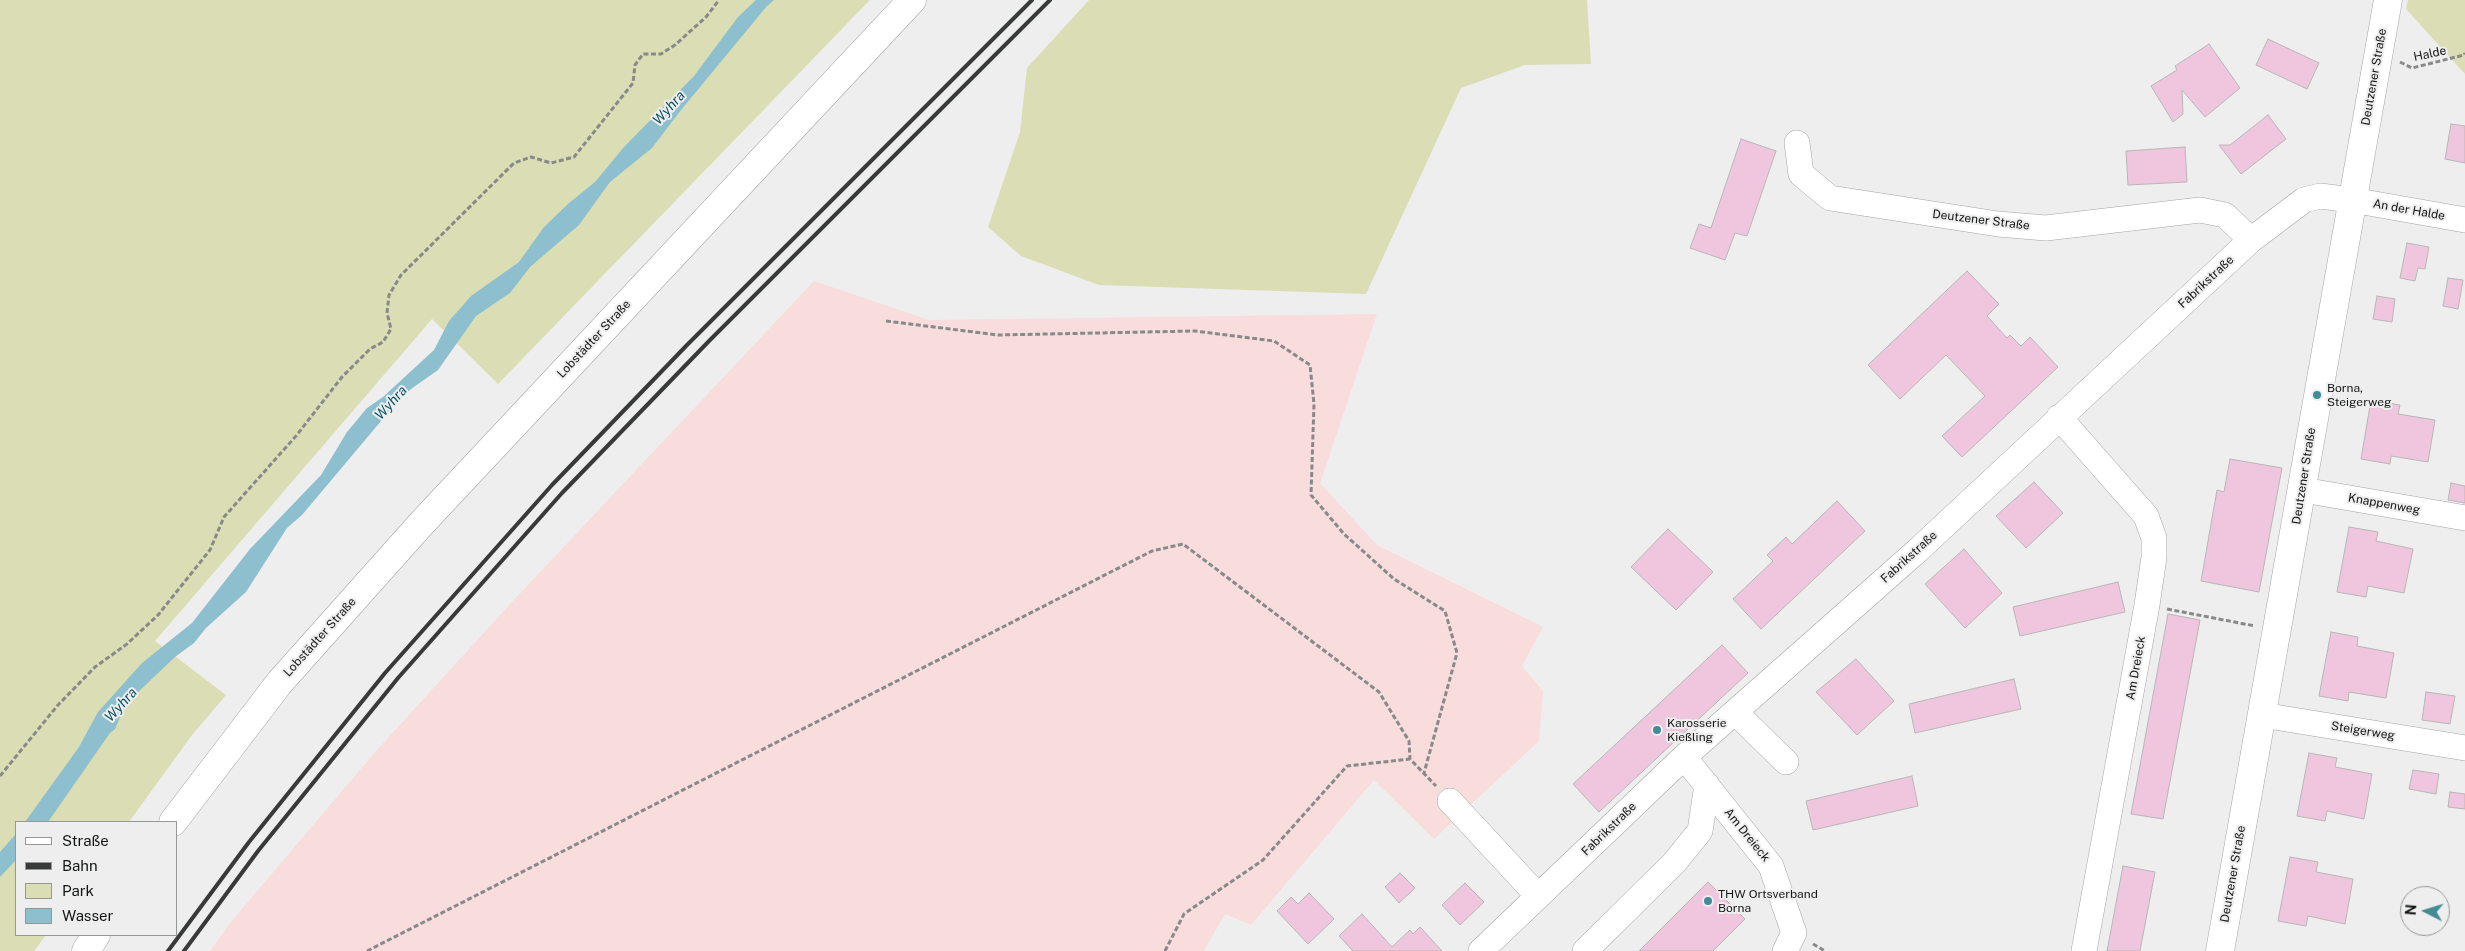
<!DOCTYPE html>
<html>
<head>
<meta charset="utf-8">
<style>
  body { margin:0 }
  #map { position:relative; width:2465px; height:951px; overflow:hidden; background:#eeeeef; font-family:"Public Sans",sans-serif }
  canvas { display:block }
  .legend { position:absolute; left:15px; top:821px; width:162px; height:115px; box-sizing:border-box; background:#eeeeef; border:1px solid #969797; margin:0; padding:6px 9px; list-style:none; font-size:15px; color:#131414 }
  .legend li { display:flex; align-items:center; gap:10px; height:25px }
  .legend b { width:25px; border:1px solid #969797 }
  .north { position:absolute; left:2400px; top:886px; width:50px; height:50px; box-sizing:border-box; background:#eeeeef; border:1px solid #969797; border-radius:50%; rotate:275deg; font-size:14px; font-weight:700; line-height:20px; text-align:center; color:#131414 }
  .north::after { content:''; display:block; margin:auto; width:18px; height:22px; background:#458b96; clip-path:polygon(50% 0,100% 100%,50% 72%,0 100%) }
</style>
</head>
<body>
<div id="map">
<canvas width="2465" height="951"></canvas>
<ul class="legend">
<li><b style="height:6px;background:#fff"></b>Straße</li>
<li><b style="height:6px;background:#383939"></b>Bahn</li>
<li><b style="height:14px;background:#dbdeb4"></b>Park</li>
<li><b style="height:14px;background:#8dbfce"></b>Wasser</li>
</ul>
<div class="north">N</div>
</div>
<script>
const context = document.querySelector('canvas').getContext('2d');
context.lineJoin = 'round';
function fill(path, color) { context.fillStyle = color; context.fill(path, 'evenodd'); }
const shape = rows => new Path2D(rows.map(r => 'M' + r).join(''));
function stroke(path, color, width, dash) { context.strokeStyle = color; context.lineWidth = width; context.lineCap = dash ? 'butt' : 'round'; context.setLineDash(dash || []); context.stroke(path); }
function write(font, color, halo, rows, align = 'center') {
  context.font = font + ' "Public Sans",sans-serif'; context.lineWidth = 4; context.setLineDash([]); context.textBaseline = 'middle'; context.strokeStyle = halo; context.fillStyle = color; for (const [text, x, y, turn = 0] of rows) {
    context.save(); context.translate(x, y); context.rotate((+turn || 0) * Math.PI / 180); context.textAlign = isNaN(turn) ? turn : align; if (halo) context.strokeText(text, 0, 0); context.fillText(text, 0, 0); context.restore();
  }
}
fill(shape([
  [814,281,929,320,1377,314,1320,483,1377,545,1543,627,1522,666,1543,691,1539,741,1434,839,1374,780,1251,925,1225,914,1204,951,210,951,231,922,376,751,512,602]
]), '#f8dddc');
fill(shape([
  [0,0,870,0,498,384,432,319,155,641,226,695,192,735,129,822,16,822,16,935,46,935,34,951,0,951],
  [1089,0,1587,0,1591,64,1525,65,1461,88,1366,294,1099,285,1021,256,988,227,1020,132,1027,68],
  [2408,0,2465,0,2465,74,2406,9]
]), '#dbdeb4');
fill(shape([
  [756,0,774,0,767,6,681,110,652,148,610,182,579,225,530,267,510,293,476,316,438,370,411,389,392,408,302,515,287,528,246,592,206,628,194,643,175,657,135,695,123,710,115,729,110,733,48,822,25,822,79,747,98,712,142,663,192,623,250,549,321,475,347,432,367,408,383,397,434,350,449,321,471,296,519,262,544,227,569,203,595,182,624,147,694,76,738,17],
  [16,834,16,860,0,877,0,852]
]), '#8dbfce');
const building = shape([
  [2268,39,2319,63,2307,89,2256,65,2268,39],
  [2209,44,2240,88,2205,117,2182,90,2183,114,2173,122,2151,86,2177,70,2175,66,2209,44],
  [2268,115,2286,139,2241,174,2219,145,2230,145,2268,115],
  [2451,124,2465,126,2465,163,2445,159,2451,124],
  [1741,139,1776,151,1747,236,1735,233,1725,260,1690,248,1699,224,1711,228,1741,139],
  [2185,147,2187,182,2128,185,2126,151,2185,147],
  [2407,243,2429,247,2425,269,2418,268,2415,281,2400,278,2407,243],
  [1967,271,1999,304,1987,316,2007,338,2010,335,2021,346,2030,337,2058,367,1962,457,1942,436,1985,396,1946,355,1900,399,1868,365,1967,271],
  [2448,278,2463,280,2458,309,2443,306,2448,278],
  [2377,296,2395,299,2392,322,2373,319,2377,296],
  [2371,400,2400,405,2398,414,2435,420,2428,462,2391,456,2390,464,2361,459,2371,400],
  [2230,459,2282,468,2259,592,2201,581,2217,490,2224,492,2230,459],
  [2034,482,2063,513,2026,548,1996,516,2034,482],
  [2451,483,2465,486,2465,503,2448,500,2451,483],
  [1837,501,1865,531,1761,629,1733,599,1773,561,1767,555,1786,537,1792,544,1837,501],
  [2349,527,2378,532,2376,541,2413,549,2404,593,2368,586,2366,597,2337,592,2349,527],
  [1668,529,1713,572,1676,610,1631,567,1668,529],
  [1964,549,2002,593,1965,628,1925,584,1964,549],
  [2118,582,2125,612,2020,636,2013,607,2118,582],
  [2168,614,2200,620,2163,819,2131,814,2168,614],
  [2331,632,2358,637,2357,646,2394,653,2386,698,2349,692,2348,701,2319,696,2331,632],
  [1722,645,1748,673,1599,812,1573,784,1722,645],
  [1856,659,1894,701,1857,735,1816,692,1856,659],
  [2014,679,2021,709,1915,733,1909,704,2014,679],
  [2426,692,2455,696,2450,724,2422,720,2426,692],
  [2309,753,2337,758,2335,767,2372,774,2364,819,2327,811,2325,821,2297,816,2309,753],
  [2413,770,2439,774,2436,794,2409,789,2413,770],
  [1912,776,1918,806,1813,830,1806,801,1912,776],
  [2450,792,2465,794,2465,809,2448,807,2450,792],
  [2290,857,2318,862,2316,872,2353,879,2345,924,2308,916,2306,926,2278,921,2290,857],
  [2123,866,2155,872,2140,951,2107,951,2123,866],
  [1400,873,1415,888,1399,903,1385,887,1400,873],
  [1708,882,1745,919,1713,951,1639,951,1708,882],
  [1465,883,1484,902,1460,925,1442,905,1465,883],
  [1309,893,1334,919,1308,944,1277,911,1291,897,1298,904,1309,893],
  [1362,914,1392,947,1410,930,1413,934,1420,927,1442,951,1353,951,1339,936,1362,914]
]);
fill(building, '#f0c6de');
stroke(building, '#b7b6b7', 1);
const minor = shape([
  [1797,143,1801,174,1830,198,1998,224,2046,228,2200,210,2225,215,2251,240],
  [2059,417,2146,516,2154,538,2154,557,2147,605,2084,951],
  [2303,490,2465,518],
  [1735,712,1786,762],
  [2262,715,2465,748],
  [1684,757,1771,866,1794,933,1785,951],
  [1450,801,1538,896],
  [1481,951,1684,757,1917,551,2251,240,2304,200,2320,196,2352,200,2465,220],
  [1585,951,1674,863,1700,831,1707,785]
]);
const major = shape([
  [173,822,280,682,421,524,912,0],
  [86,951,96,935],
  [2220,951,2388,0]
]);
stroke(minor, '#a4a4a5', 26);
stroke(major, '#a4a4a5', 29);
stroke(shape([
  [2400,62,2412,68,2464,55,2465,53],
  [886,321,998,335,1195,331,1274,341,1310,365,1314,404,1311,495,1344,534,1394,579,1445,611,1457,653,1424,773],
  [2167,609,2255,626],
  [0,776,58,705,95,667,127,644,158,615,210,550,224,517,296,436,342,377,370,349,383,342,391,329,387,313,389,295,401,275,514,163,531,157,551,163,574,157,633,83,635,65,643,54,661,54,675,45,706,17,719,0],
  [1813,944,1825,951],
  [367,951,1152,551,1183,544,1379,692,1409,741,1410,759,1436,786],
  [1165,951,1184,914,1263,860,1347,766,1410,759]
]), '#888989', 3, [5, 2.5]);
stroke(minor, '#fff', 25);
stroke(major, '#fff', 28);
stroke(shape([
  [168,951,249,842,385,673,552,485,687,345,1032,0],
  [184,951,258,851,398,678,562,493,710,340,1050,0]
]), '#383939', 4);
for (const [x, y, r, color] of [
  [2317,395,5,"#458b96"],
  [1657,730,5,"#458b96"],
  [1708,901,5,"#458b96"]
]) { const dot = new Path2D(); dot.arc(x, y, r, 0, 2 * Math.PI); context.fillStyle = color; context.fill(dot); stroke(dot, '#eeeeef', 2); }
write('12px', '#131414', '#eeeeef', [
  ["Halde",2430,54,-12],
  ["Deutzener Straße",2374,77,-80],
  ["An der Halde",2409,210,10],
  ["Deutzener Straße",1981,220,7],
  ["Fabrikstraße",2206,282,-43],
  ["Lobstädter Straße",594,339,-47],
  ["Deutzener Straße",2304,476,-81],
  ["Knappenweg",2384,504,10],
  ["Fabrikstraße",1909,557,-42],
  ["Lobstädter Straße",320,637,-48],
  ["Am Dreieck",2136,668,-80],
  ["Steigerweg",2363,731,9],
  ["Fabrikstraße",1609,829,-44],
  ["Am Dreieck",1747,835,51],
  ["Deutzener Straße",2233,874,-80]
]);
write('12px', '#131414', '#eeeeef', [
  ["Borna,",2327,388],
  ["Steigerweg",2327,402],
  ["Karosserie",1667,723],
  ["Kießling",1667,737],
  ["THW Ortsverband",1718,894],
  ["Borna",1718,908]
], 'left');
write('italic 14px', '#0b5362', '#eeeeef', [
  ["Wyhra",669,108,-48],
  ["Wyhra",391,403,-48],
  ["Wyhra",121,705,-48]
]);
</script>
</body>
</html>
